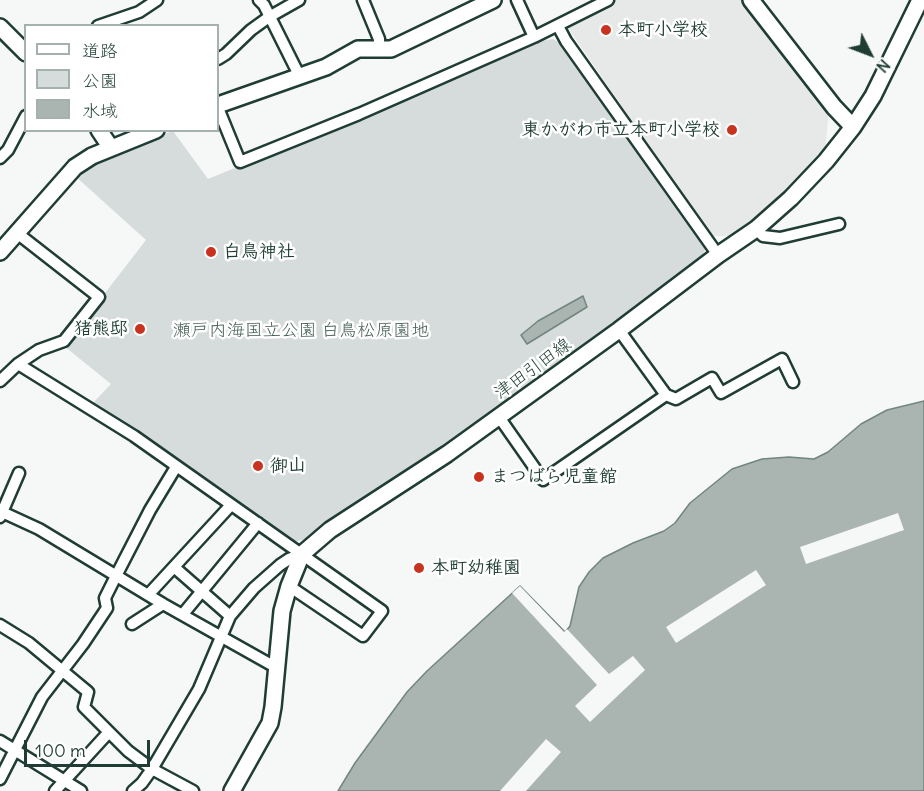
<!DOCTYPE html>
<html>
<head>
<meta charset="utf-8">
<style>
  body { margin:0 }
  #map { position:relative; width:924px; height:791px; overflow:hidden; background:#f6f7f7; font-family:Delius,"Klee One",sans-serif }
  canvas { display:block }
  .legend { position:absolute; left:24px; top:24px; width:195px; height:108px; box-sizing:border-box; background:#fff; border:2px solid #a5b1ae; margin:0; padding:8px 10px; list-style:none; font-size:18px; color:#1f3d34 }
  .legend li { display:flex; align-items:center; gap:12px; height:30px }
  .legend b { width:30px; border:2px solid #a5b1ae }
  .north { position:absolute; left:840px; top:24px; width:60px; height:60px; -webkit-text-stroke:4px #fff; paint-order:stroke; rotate:132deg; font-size:16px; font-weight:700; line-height:24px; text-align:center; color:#1f3d34 }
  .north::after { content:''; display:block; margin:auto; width:21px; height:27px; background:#1f3d34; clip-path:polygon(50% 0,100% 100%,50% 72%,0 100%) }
  .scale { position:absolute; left:24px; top:740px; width:126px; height:27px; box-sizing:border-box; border:3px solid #1f3d34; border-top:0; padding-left:8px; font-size:18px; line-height:21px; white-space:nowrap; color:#1f3d34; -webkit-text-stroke:4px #fff; paint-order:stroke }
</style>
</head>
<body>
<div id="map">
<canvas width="924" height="791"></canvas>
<ul class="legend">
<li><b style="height:8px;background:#fff"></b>道路</li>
<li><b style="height:16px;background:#d6dcdb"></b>公園</li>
<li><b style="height:16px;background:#aab5b1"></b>水域</li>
</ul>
<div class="north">N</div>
<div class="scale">100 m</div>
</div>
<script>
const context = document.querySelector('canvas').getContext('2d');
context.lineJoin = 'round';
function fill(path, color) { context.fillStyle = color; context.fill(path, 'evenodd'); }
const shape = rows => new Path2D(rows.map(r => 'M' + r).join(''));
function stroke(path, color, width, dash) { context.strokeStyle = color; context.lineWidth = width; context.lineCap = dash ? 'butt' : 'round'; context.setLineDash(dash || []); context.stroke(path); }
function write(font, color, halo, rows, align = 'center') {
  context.font = font + ' Delius,"Klee One",sans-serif'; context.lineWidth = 5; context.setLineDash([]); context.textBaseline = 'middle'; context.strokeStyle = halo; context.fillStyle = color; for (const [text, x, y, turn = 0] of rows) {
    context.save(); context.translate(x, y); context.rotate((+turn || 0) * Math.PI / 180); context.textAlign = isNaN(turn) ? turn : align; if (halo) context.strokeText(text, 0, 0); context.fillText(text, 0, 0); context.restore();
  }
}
fill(shape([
  [615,0,744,0,829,110,825,150,790,188,731,236,711,236,566,25]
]), '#e6e9e8');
fill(shape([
  [553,39,565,46,703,239,705,250,699,263,414,467,306,539,294,542,291,542,91,405,111,384,64,346,146,240,74,175,95,160,173,131,208,179,395,102,529,43]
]), '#d6dcdb');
const water = shape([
  [583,296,587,307,527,344,521,335,538,321,583,296],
  [924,401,924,791,338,791,355,763,407,692,427,671,520,586,565,632,570,626,579,587,589,572,603,558,633,543,664,531,675,523,690,503,732,469,762,459,789,457,814,459,828,452,861,424,887,410,924,401]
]);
fill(water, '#aab5b1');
stroke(water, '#72857f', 1.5);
fill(shape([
  [898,513,904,530,806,564,800,547],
  [756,570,766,585,676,643,666,627],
  [520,586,564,632,567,629,609,674,633,656,645,670,590,722,575,706,597,685,512,593],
  [546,739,561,752,526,791,500,791]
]), '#f6f7f7');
const street = shape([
  [259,0,264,5,300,77],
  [363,0,379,39,379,51],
  [517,0,534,37],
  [98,26,139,12,157,0],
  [558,26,566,41,718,255],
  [218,59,226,54,251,30,269,17,299,0],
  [218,108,240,162,359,114,534,37,608,0],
  [0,158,8,150,26,116],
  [756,229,763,236,780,238,839,224],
  [18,364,134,436,382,611,363,636,289,586],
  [0,381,18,364,39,350,64,341,99,297,17,233],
  [666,395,676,399,712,378,721,393,782,359,793,382],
  [499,417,543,480,666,395,619,330],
  [2,512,39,529,163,604,277,668],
  [0,517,19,473],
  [174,567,230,616],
  [148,595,231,505],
  [183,614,258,523],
  [132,624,163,604],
  [0,625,29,643,88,692,84,707,128,751,152,769,193,791],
  [0,741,81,791],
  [0,779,42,697,83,644,107,608,105,598,116,576,150,510,176,467],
  [55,791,109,732],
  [133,791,142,783,152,769,199,689,230,616,254,588,280,565,289,559,302,554]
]);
const secondary = shape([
  [751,0,834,107,853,127],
  [0,27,26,53],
  [218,105,326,67,358,49,391,49,493,0],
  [99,130,111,148],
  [0,252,75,167,92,156,156,130],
  [232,791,270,723,273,707,282,611,289,586,302,554,330,530,447,454,619,330,718,255,756,229,791,198,826,161,853,127,873,96,920,0]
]);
stroke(street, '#1f3d34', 15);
stroke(secondary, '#1f3d34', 20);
stroke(street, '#fff', 10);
stroke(secondary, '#fff', 15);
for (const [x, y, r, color] of [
  [606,30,6,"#c8321e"],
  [732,130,6,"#c8321e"],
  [211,252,6,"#c8321e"],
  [140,329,6,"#c8321e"],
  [258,466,6,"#c8321e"],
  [479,477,6,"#c8321e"],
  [419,568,6,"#c8321e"]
]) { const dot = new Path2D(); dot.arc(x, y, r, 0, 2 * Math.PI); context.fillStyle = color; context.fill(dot); stroke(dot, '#fff', 2); }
write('bold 18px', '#1f3d34', '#fff', [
  ["本町小学校",618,30],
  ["東かがわ市立本町小学校",720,130,"right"],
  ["白鳥神社",223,252],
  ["猪熊邸",128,329,"right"],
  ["御山",270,466],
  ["まつばら児童館",491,477],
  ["本町幼稚園",431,568]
], 'left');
write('18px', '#445d55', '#fff', [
  ["瀬戸内海国立公園 白鳥松原園地",301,331]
]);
write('18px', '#1f3d34', '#fff', [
  ["津田引田線",533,369,-36]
]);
</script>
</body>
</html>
